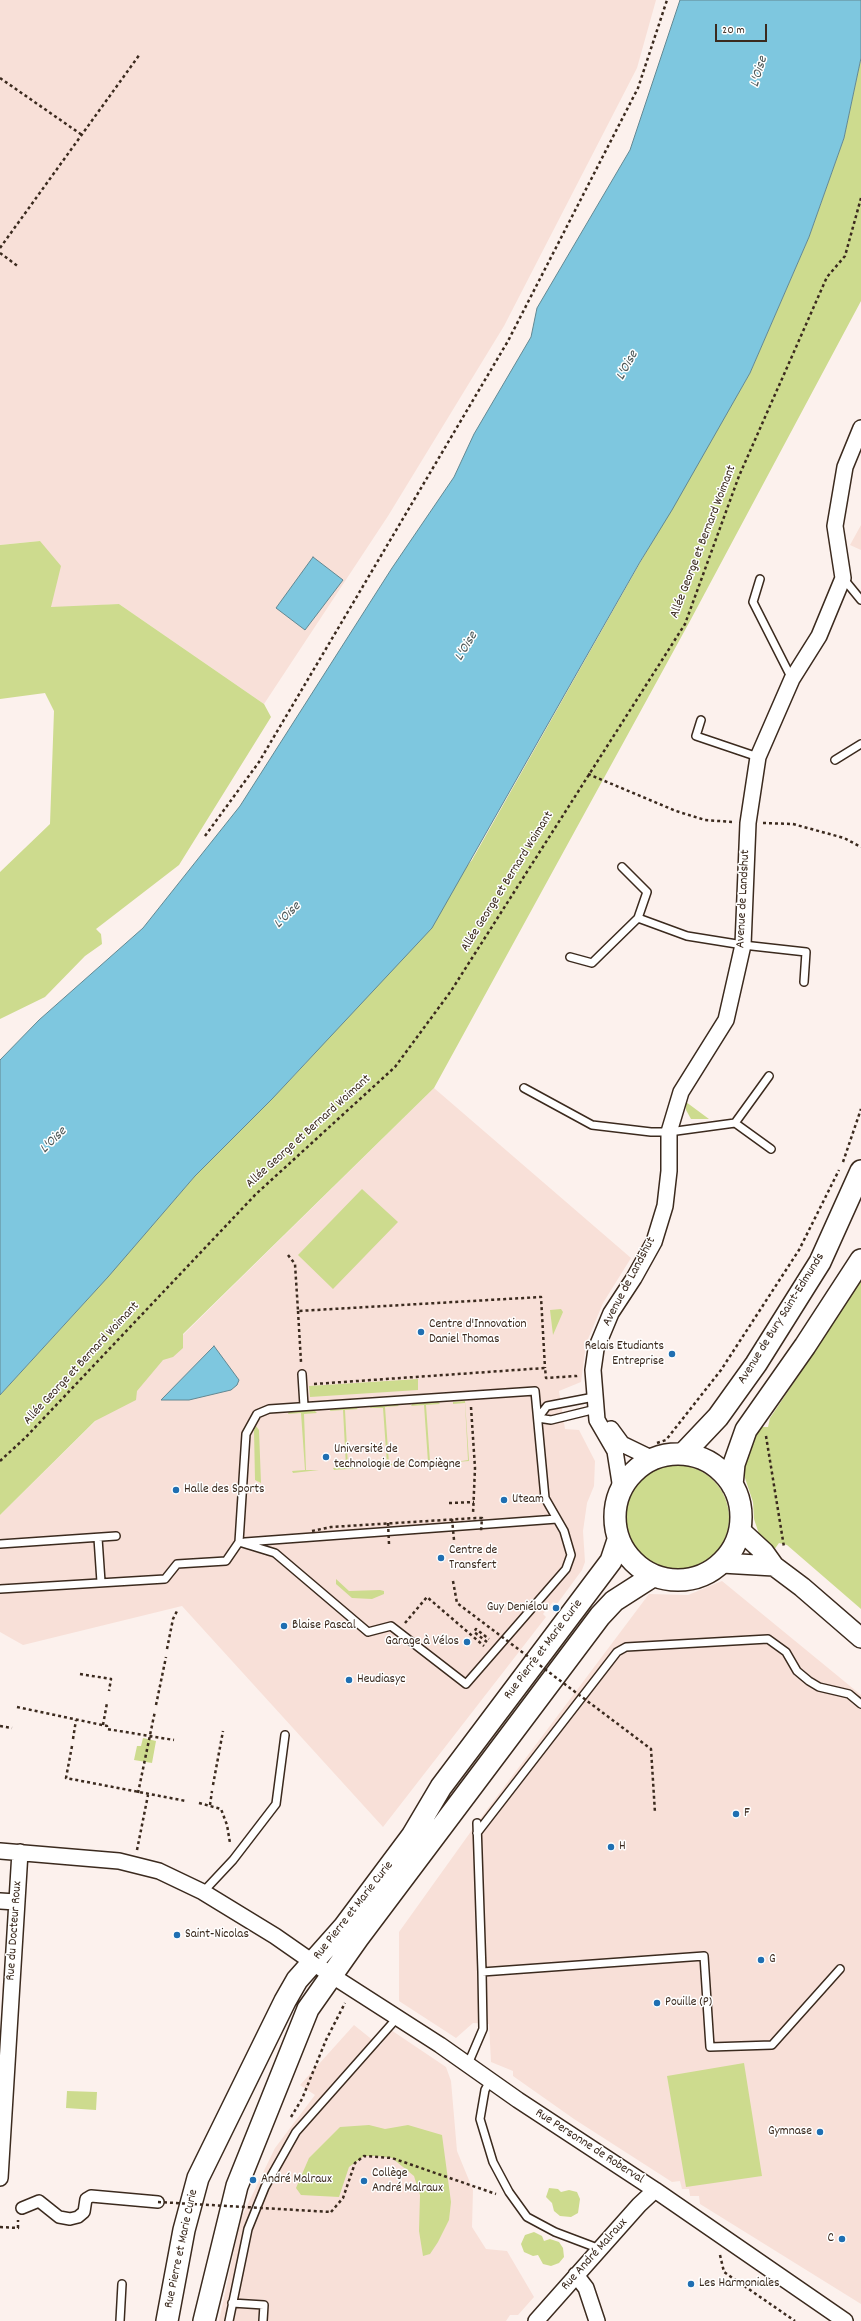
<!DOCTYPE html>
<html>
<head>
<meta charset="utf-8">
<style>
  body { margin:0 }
  #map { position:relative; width:861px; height:2321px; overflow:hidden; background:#fcf1ed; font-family:Dekko,sans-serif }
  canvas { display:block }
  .scale { position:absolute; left:715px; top:24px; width:52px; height:18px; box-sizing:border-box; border:2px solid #3b2a1e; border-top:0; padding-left:5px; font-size:12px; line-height:14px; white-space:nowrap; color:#3b2a1e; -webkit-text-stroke:3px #fff; paint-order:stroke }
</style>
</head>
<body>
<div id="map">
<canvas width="861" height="2321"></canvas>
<div class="scale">20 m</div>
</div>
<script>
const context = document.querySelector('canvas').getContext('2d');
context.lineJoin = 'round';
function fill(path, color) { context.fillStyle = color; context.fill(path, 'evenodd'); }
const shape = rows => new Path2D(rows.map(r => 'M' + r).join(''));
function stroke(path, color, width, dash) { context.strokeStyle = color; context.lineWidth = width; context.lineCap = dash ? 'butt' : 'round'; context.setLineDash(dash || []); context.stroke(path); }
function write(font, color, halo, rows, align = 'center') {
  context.font = font + ' Dekko,sans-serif'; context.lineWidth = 3; context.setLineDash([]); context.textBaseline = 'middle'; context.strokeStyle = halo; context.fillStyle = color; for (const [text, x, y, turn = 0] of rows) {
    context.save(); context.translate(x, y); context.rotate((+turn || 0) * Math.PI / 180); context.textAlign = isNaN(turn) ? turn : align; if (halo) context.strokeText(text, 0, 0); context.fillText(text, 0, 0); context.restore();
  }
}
fill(shape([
  [0,0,656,0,637,68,504,326,388,516,264,704,119,604,51,608,40,541,0,545],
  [861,525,861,550,850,545],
  [434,1088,631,1258,603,1303,586,1344,581,1382,559,1391,565,1429,579,1430,595,1461,594,1486,587,1503,583,1531,585,1562,582,1570,557,1604,553,1602,543,1614,546,1617,383,1827,182,1606,23,1645,0,1632,0,1515],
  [722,1581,861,1695,861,2304,700,2204,699,2196,690,2196,689,2189,682,2189,680,2181,672,2182,574,2119,513,2076,513,2071,491,2062,489,2024,473,2023,456,2038,399,2001,399,1932,477,1823,649,1594,688,1595],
  [354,2025,380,2046,391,2030,446,2067,451,2081,457,2151,473,2190,472,2227,486,2249,507,2251,534,2297,518,2315,510,2315,506,2321,219,2321,241,2218,275,2148,315,2095,300,2085]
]), '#f8e0d8');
fill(shape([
  [861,58,861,301,690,621,434,1088,183,1334,183,1348,173,1357,163,1360,137,1391,136,1400,95,1421,0,1515,0,1395,86,1301,195,1176,268,1098,283,1087,305,1064,472,860,641,561,750,373,809,237,844,138],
  [40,541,61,566,51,607,119,604,264,704,271,717,179,865,96,929,101,934,102,944,85,956,45,997,0,1019,0,872,50,824,54,711,45,693,0,699,0,545],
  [686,1102,709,1119,691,1119,686,1110],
  [362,1189,398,1222,333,1289,298,1255],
  [861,1275,861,1609,787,1545,779,1543,774,1550,759,1534,754,1519,753,1502,745,1478,745,1455,757,1427,768,1427,770,1418,825,1336],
  [561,1309,563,1312,553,1335,550,1310],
  [418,1379,418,1390,310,1397,309,1386],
  [465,1401,469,1461,456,1462,468,1460,465,1403,453,1404,453,1402],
  [438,1402,440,1404,426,1405,430,1462,442,1461,440,1463,416,1464,415,1463,428,1462,424,1405,411,1406,413,1403],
  [396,1404,399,1406,385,1407,389,1464,401,1463,399,1465,375,1466,374,1465,387,1464,383,1408,370,1408,371,1405],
  [355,1407,358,1409,345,1410,348,1467,360,1466,359,1468,334,1470,333,1468,346,1467,343,1410,330,1411,331,1408],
  [314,1410,317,1413,304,1414,306,1470,319,1470,293,1473,292,1471,305,1470,301,1413,288,1414,289,1411],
  [256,1426,259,1430,261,1483,255,1480,254,1430],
  '623 1518a53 53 0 1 1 106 0a53 53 0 1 1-106 0Z',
  [336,1579,349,1591,380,1590,384,1591,384,1594,372,1599,352,1598,336,1584],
  [143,1738,156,1741,152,1763,134,1760,137,1746,141,1746],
  [744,2063,762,2176,686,2187,667,2076],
  [67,2091,97,2092,96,2110,66,2108],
  [369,2125,385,2129,408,2125,442,2135,451,2202,449,2220,438,2242,430,2254,423,2256,419,2231,420,2195,414,2176,392,2158,378,2156,364,2156,349,2167,339,2197,301,2195,296,2188,309,2158,340,2127],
  [549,2188,558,2189,561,2192,569,2190,577,2192,580,2199,578,2213,571,2217,560,2216,554,2211,552,2203,546,2197],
  [534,2232,542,2236,544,2241,550,2239,559,2242,563,2248,564,2257,559,2263,551,2266,543,2264,538,2255,533,2256,524,2252,521,2244,525,2235]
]), '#cddb8e');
const water = shape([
  [680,0,861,0,861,58,844,138,809,237,750,373,672,510,640,562,432,928,272,1099,195,1176,108,1277,0,1395,0,1060,39,1020,143,928,240,806,392,568,454,477,474,434,531,337,537,308,630,150,680,0],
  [313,557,343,580,305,630,276,608,313,557],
  [214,1346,239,1380,237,1385,231,1390,189,1400,161,1400,214,1346]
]);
fill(water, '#7ec7df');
stroke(water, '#638892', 1);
const service = shape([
  [843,578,861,600],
  [760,579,753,602,792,679],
  [701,720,696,736,758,757],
  [835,760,861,744],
  [622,867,647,892,638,918,687,936,743,945,806,952,804,982],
  [570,957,592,963,638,918],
  [524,1088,592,1125,651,1132,669,1132,735,1123,769,1076],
  [735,1123,771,1149],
  [302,1374,304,1406],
  [538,1418,547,1406,594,1397],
  [538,1418,551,1420,596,1409],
  [98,1538,101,1582],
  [245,1542,557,1519],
  [0,1544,116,1536],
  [0,1589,165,1579,177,1564,226,1561,239,1542,246,1434,257,1414,269,1409,535,1391,545,1498,564,1531,571,1555,566,1569,466,1684,391,1626,368,1632,275,1553,239,1542],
  [477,1823,482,1972,704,1956,710,2047,772,2045,840,1969],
  [477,1833,617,1652,626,1647,768,1639,786,1652,797,1671,809,1681,819,1687,849,1694,861,1704],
  [203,1892,233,1860,276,1804,285,1735],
  [468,2064,483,2029,482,1972],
  [490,2081,485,2090,480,2119,493,2162,509,2192,527,2217,555,2232,600,2249],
  [232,2303,264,2305,263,2321],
  [120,2321,122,2284],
  [229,2321,248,2229,265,2187,296,2132,397,2018]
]);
const pedestrian = shape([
  [22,2208,39,2201,59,2217,70,2219,78,2217,84,2212,86,2199,91,2196,158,2202]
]);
const minor = shape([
  [611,1429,622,1444,653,1459],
  [621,1489,615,1451,597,1420,593,1370,596,1349,611,1313,634,1278,654,1242,665,1206,669,1171,669,1132,681,1092,726,1020,743,945,748,823,758,757,792,679,819,636,843,578,835,526,845,467,861,428],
  [0,1851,119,1861,159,1871,203,1892,275,1936,331,1975,440,2045,518,2100,655,2190,845,2321],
  [0,1901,16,1902],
  [0,2178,20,1852],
  [576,2275,586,2288,597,2321],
  [536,2321,639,2205,655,2190]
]);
const tertiary = shape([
  [740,1530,764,1552,774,1566,802,1587,861,1638],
  [722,1563,774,1566]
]);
const secondary = shape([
  '615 1517a63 63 0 1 1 126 0a63 63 0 1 1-126 0Z',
  [683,1454,718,1417,756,1364,820,1262,861,1171],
  [732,1485,734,1464,746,1430,805,1346,861,1260],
  [167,2321,184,2230,198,2178,285,2001,297,1980,344,1927,412,1836,441,1787,611,1561,618,1540],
  [204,2321,237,2186,308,2009,358,1938,600,1616,614,1601,653,1576]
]);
stroke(service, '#3b2a1e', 10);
stroke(pedestrian, '#3b2a1e', 14);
stroke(minor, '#3b2a1e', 18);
stroke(tertiary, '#3b2a1e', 22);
stroke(secondary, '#3b2a1e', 24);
stroke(shape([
  [0,78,82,135],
  [0,248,140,54],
  [0,253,19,267],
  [588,774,676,811,705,820,732,822],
  [763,823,793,824,844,838,861,847],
  [205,836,259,762,508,341,638,88,667,0],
  [843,1162,861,1109],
  [288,1255,295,1264,298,1311,541,1297,545,1368],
  [298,1311,301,1362],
  [314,1384,545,1368,546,1378,576,1376,576,1379],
  [471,1407,475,1468,473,1514],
  [766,1436,784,1547],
  [657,1443,666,1440,721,1370,799,1250,839,1170],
  [0,1461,25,1438,256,1194,395,1067,451,991,685,624,739,476,827,277,845,256,861,198],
  [449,1503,474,1502],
  [405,1623,427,1597,484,1646],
  [487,1642,474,1632,476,1629,489,1639],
  [167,1649,173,1619,177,1611],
  [80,1674,111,1679,109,1691],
  [156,1705,166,1657],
  [17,1707,107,1726,107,1729,174,1740],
  [103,1725,107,1703],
  [0,1726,12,1728],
  [73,1739,76,1720],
  [72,1746,66,1778,186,1801],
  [213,1785,223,1731],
  [138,1793,155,1711],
  [199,1803,221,1809,227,1825,230,1843],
  [210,1805,212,1791],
  [137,1850,148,1795],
  [291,2117,302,2099,326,2040,345,2003],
  [331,2212,343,2198,355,2163,364,2156,392,2158,496,2194],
  [0,2227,18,2228,18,2220],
  [720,2255,724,2272,795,2321]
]), '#3b2a1e', 2.5, [3, 3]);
stroke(service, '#fff', 7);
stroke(pedestrian, '#fff', 11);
stroke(minor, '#fff', 15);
stroke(tertiary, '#fff', 19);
stroke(secondary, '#fff', 21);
stroke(shape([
  [452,1519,454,1540],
  [388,1523,389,1544],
  [312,1531,331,1527,476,1518,482,1518,481,1531],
  [453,1581,457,1603,651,1749,655,1813],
  [158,2202,331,2212]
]), '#3b2a1e', 2.5, [3, 3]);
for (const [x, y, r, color] of [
  [421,1332,4,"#1f6fb2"],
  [672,1354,4,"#1f6fb2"],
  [326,1457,4,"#1f6fb2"],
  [176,1490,4,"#1f6fb2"],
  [504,1500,4,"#1f6fb2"],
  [441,1558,4,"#1f6fb2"],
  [556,1608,4,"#1f6fb2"],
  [284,1626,4,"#1f6fb2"],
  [467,1642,4,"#1f6fb2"],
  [349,1680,4,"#1f6fb2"],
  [736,1814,4,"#1f6fb2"],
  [611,1847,4,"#1f6fb2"],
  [177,1935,4,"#1f6fb2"],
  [761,1960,4,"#1f6fb2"],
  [657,2003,4,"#1f6fb2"],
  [820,2132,4,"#1f6fb2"],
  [253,2180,4,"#1f6fb2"],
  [364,2181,4,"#1f6fb2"],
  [842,2239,4,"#1f6fb2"],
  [691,2284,4,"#1f6fb2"]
]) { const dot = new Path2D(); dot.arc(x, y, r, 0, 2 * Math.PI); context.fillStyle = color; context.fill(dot); stroke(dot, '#fff', 1.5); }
write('13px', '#3b2a1e', '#fff', [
  ["Allée George et Bernard Woimant",704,542,-69],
  ["Allée George et Bernard Woimant",508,882,-58],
  ["Avenue de Landshut",744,899,-87],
  ["Allée George et Bernard Woimant",309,1132,-42],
  ["Avenue de Landshut",630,1282,-62],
  ["Avenue de Bury Saint-Edmunds",782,1319,-58],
  ["Allée George et Bernard Woimant",82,1364,-47],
  ["Rue Pierre et Marie Curie",544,1650,-53],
  ["Rue Pierre et Marie Curie",354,1911,-52],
  ["Rue du Docteur Roux",15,1931,-86],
  ["Rue Personne de Roberval",589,2147,33],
  ["Rue Pierre et Marie Curie",182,2249,-78],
  ["Rue André Malraux",595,2255,-48]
]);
write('13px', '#3b2a1e', '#fff', [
  ["Centre d'Innovation",429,1325],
  ["Daniel Thomas",429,1340],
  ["Relais Etudiants",664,1347,"right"],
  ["Entreprise",664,1362,"right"],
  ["Université de",334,1450],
  ["technologie de Compiègne",334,1465],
  ["Halle des Sports",184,1490],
  ["Uteam",512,1500],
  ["Centre de",449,1551],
  ["Transfert",449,1566],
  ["Guy Deniélou",548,1608,"right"],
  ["Blaise Pascal",292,1626],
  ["Garage à Vélos",459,1642,"right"],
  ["Heudiasyc",357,1680],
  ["F",744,1814],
  ["H",619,1847],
  ["Saint-Nicolas",185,1935],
  ["G",769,1960],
  ["Pouille (P)",665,2003],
  ["Gymnase",812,2132,"right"],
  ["Collège",372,2174],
  ["André Malraux",372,2189],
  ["André Malraux",261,2180],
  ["C",834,2239,"right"],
  ["Les Harmoniales",699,2284]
], 'left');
write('italic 14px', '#4f5958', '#fff', [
  ["L'Oise",760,72,-73],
  ["L'Oise",628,366,-61],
  ["L'Oise",467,647,-58],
  ["L'Oise",288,916,-44],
  ["L'Oise",54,1141,-44]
]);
</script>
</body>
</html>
